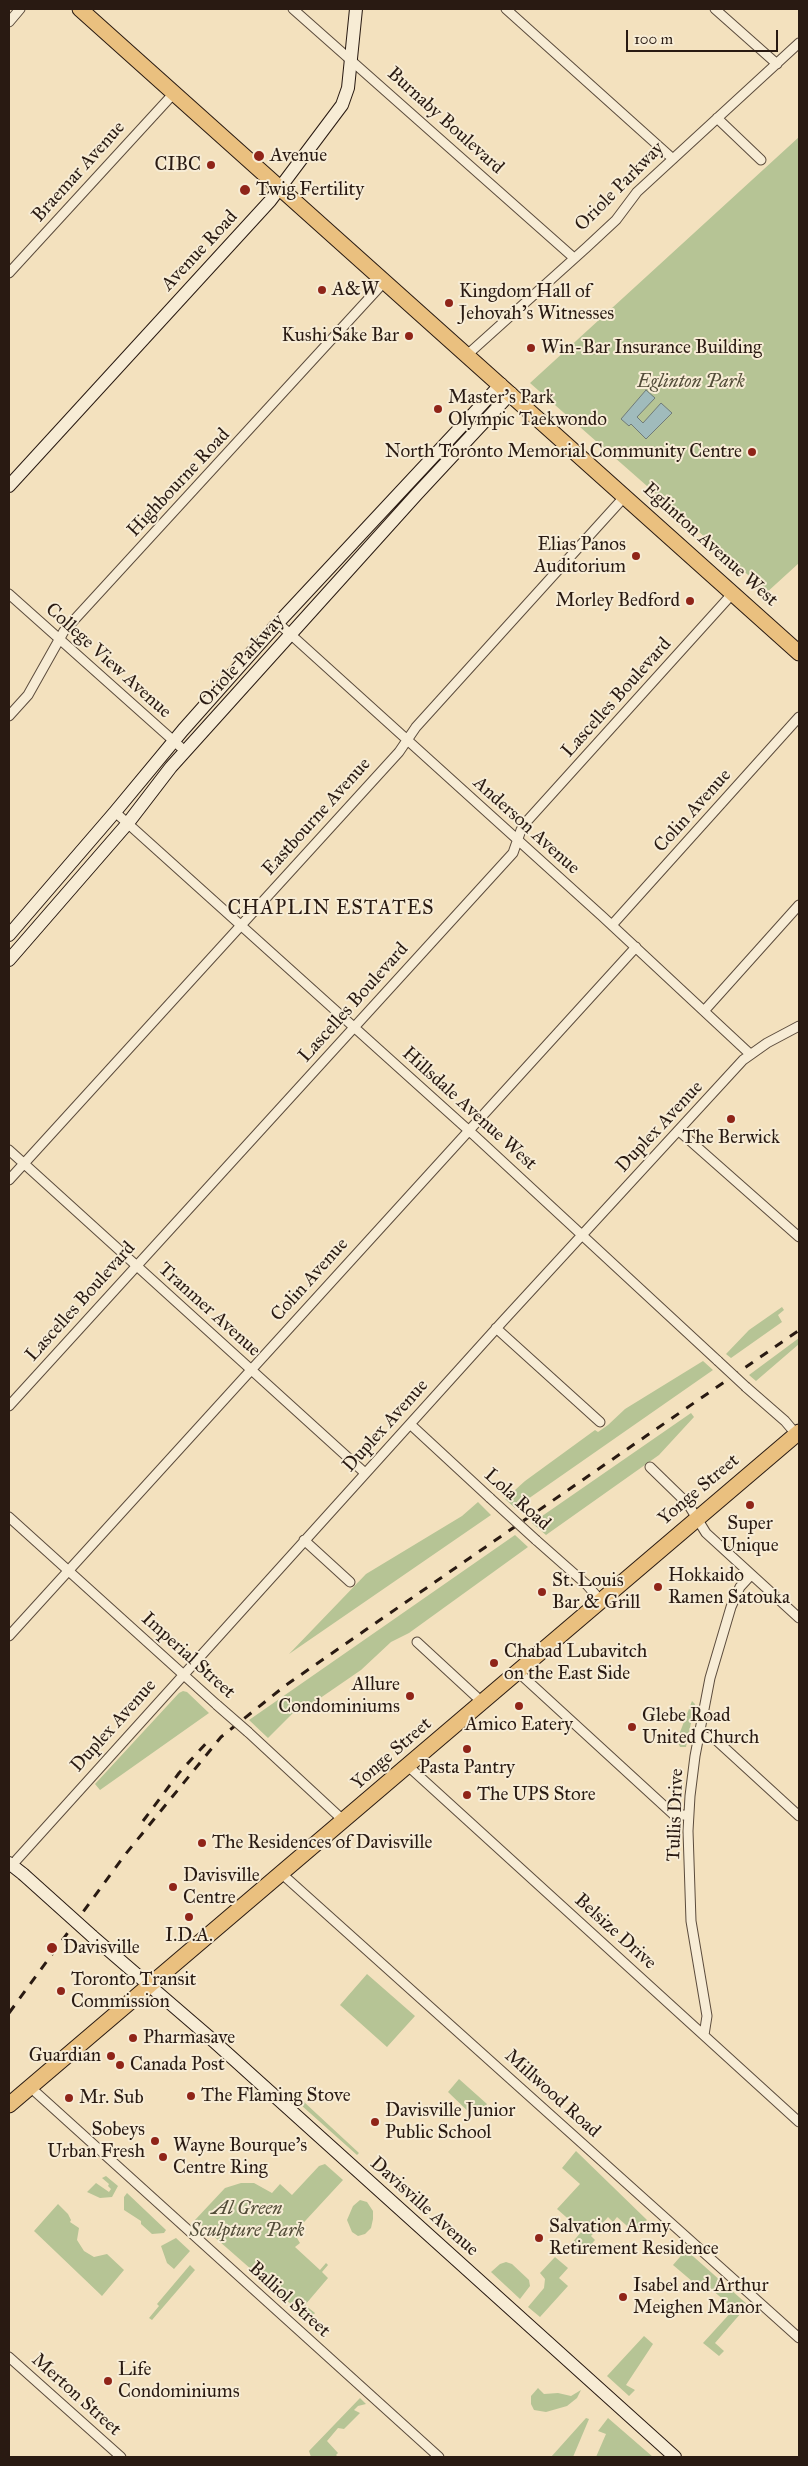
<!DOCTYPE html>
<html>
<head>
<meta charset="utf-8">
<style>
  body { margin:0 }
  #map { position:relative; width:808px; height:2466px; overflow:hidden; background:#f3e1be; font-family:"IM FELL Great Primer",serif }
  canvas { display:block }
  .frame { position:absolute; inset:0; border:10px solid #291a12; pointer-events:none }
  .scale { position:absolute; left:626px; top:30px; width:152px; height:22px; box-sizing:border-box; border:2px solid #291a12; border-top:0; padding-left:6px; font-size:15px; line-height:18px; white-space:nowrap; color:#291a12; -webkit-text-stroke:4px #f7ecd5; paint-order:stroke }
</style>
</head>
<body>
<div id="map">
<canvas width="808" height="2466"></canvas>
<div class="frame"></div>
<div class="scale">100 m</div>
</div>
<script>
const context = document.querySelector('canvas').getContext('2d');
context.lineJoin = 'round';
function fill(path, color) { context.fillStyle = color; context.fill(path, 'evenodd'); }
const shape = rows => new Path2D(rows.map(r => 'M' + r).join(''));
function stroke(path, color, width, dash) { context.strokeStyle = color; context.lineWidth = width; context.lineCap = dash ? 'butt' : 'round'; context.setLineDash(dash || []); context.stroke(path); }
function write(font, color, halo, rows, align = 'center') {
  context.font = font + ' "IM FELL Great Primer",serif'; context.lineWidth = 4; context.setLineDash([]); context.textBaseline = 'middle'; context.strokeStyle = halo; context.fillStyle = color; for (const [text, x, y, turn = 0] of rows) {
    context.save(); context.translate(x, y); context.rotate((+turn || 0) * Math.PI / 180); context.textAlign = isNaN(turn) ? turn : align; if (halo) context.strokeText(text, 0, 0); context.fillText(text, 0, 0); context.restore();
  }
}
fill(shape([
  [799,137,799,563,765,594,756,582,530,383],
  [782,1307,784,1310,778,1315,782,1322,731,1358,726,1354,749,1330],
  [799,1338,799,1344,756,1381,749,1375],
  [703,1361,713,1370,515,1508,505,1499,525,1481,595,1430,598,1432,608,1425,625,1409],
  [691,1413,694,1417,659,1455,546,1535,532,1523],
  [478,1502,491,1515,289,1654,366,1574,462,1516],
  [515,1535,528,1547,409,1633,391,1642,361,1670,297,1714,294,1712,268,1738,249,1720],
  [183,1691,187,1692,209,1713,100,1790,95,1784,179,1693],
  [692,1701,695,1704,686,1747,680,1747,677,1740],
  [367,1974,415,2016,387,2047,340,2005],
  [459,2079,487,2104,475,2118,448,2092],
  [304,2102,359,2153,357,2155,301,2105],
  [576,2151,647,2220,635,2233,617,2217,613,2222,608,2217,591,2236,595,2240,582,2255,570,2245,582,2231,557,2209,580,2184,562,2168],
  [325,2164,343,2180,294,2233,300,2243,295,2247,320,2270,326,2263,328,2265,322,2272,328,2278,305,2305,315,2313,309,2320,195,2220,225,2188,241,2183,254,2183,272,2193,280,2184,292,2195,319,2166],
  [106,2176,118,2186,112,2197,100,2198,87,2192,96,2183,109,2192,111,2189,108,2186,109,2184,102,2178],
  [127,2193,166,2230,164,2233,152,2234,141,2224,141,2221,124,2210,124,2197],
  [360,2200,367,2202,373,2211,373,2219,371,2228,365,2234,358,2236,352,2232,347,2220,353,2206],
  [58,2204,68,2214,71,2220,70,2222,79,2228,77,2240,84,2251,94,2257,107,2254,124,2270,102,2296,34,2231],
  [176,2238,190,2251,174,2269,167,2263,161,2246],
  [686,2250,748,2305,715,2343,724,2351,719,2356,703,2343,734,2309,710,2288,706,2293,673,2265],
  [555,2257,568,2268,559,2278,568,2286,540,2317,528,2307,544,2288,545,2279,540,2273],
  [506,2262,512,2264,529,2280,530,2286,520,2299,491,2272,500,2264],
  [190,2265,195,2270,152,2320,149,2318,159,2306,157,2304],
  [644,2336,653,2344,626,2385,635,2390,629,2396,607,2376],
  [538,2388,544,2394,558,2393,571,2396,581,2390,577,2398,567,2406,546,2412,534,2410,531,2404,531,2396],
  [360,2398,366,2404,358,2406,354,2410,360,2413,344,2429,338,2428,327,2441,338,2453,336,2455,338,2457,311,2457,309,2451],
  [586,2418,589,2419,573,2457,551,2457],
  [608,2418,653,2457,596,2457,606,2434,598,2431]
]), '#b6c495');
const water = shape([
  [646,390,655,398,637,417,643,423,661,403,672,413,646,439,631,424,629,426,621,419,646,390]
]);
fill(water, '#a0bbbc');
stroke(water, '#707b78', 1);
const street = shape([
  [293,9,574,258],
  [506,9,673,159],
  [715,9,777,64],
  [9,22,20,9],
  [717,118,761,160],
  [9,273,175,92],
  [467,355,587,247,616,220,637,192,799,43],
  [9,594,185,751],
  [278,623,603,917,750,1054],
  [9,716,28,695,64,631,385,281],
  [115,812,476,1137,718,1361],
  [612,925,799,717],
  [704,1011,799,905],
  [679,1131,799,1237],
  [9,1150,365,1473],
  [9,1180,399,752,416,727,626,495],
  [496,1328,600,1422],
  [746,1387,785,1421,796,1434],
  [9,1406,513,853,521,830,528,820,733,593],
  [410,1424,490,1498],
  [650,1467,688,1504,706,1533,799,1618],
  [9,1517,217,1705],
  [304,1540,350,1582],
  [536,1540,587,1585,601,1601],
  [9,1636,636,947],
  [417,1642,482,1702],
  [518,1672,674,1815,688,1815],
  [248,1732,344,1821],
  [699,1735,716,1740,799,1816],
  [408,1766,799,2122],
  [12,1865,503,1321,743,1060,767,1043,799,1026],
  [282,1874,799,2338],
  [704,2035,707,2016,691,1921,688,1831,690,1796,695,1756,710,1678,731,1607,740,1587,751,1575],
  [30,2087,439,2457],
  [9,2357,121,2457]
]);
const secondary = shape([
  [9,486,270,201,342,105,348,88,356,9],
  [9,935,115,812,183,730,278,623,501,384],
  [9,960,128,823,171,767,417,494,511,393],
  [9,1863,23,1874],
  [92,1936,208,2036,675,2457]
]);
const primary = shape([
  [80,9,799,653],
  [9,2105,799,1432]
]);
stroke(street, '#5c4c3d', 11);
stroke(secondary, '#291a12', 14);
stroke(primary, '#291a12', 17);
stroke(street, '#f7ecd5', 9);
stroke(secondary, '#f7ecd5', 12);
stroke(primary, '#eac07f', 15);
stroke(shape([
  [143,1821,179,1773,209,1740],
  [9,2013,124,1856,221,1737,286,1685,798,1331]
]), '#291a12', 3, [9, 9]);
const streetBridge = shape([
  [718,1361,746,1387],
  [490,1498,536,1540],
  [217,1705,248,1732]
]);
const secondaryBridge = shape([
  [23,1874,92,1936]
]);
stroke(streetBridge, '#5c4c3d', 11, []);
stroke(secondaryBridge, '#291a12', 14, []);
stroke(streetBridge, '#f7ecd5', 9);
stroke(secondaryBridge, '#f7ecd5', 12);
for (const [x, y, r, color] of [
  [259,156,6,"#8f2418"],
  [211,165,5,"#8f2418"],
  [245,190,6,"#8f2418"],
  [322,290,5,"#8f2418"],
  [449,303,5,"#8f2418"],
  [409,336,5,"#8f2418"],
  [531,348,5,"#8f2418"],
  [438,409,5,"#8f2418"],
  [752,452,5,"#8f2418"],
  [636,556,5,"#8f2418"],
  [690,601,5,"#8f2418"],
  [731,1119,5,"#8f2418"],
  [750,1505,5,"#8f2418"],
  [658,1587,5,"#8f2418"],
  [542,1592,5,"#8f2418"],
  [494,1663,5,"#8f2418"],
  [410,1696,5,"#8f2418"],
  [519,1706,5,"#8f2418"],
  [632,1727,5,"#8f2418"],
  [467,1749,5,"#8f2418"],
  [467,1795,5,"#8f2418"],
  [202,1843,5,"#8f2418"],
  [173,1887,5,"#8f2418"],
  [189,1917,5,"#8f2418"],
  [52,1948,6,"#8f2418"],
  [61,1991,5,"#8f2418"],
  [133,2038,5,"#8f2418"],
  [111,2056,5,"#8f2418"],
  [120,2065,5,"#8f2418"],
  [191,2096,5,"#8f2418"],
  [69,2098,5,"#8f2418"],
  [375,2122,5,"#8f2418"],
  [155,2141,5,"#8f2418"],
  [163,2157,5,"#8f2418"],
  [539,2238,5,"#8f2418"],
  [623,2297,5,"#8f2418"],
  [108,2381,5,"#8f2418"]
]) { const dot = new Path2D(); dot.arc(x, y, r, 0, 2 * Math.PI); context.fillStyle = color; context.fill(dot); stroke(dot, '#f7ecd5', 2); }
write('19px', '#291a12', '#f7ecd5', [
  ["Burnaby Boulevard",445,121,42],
  ["Braemar Avenue",79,172,-48],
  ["Oriole Parkway",620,187,-45],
  ["Avenue Road",200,251,-47],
  ["Highbourne Road",179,483,-47],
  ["Eglinton Avenue West",710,545,42],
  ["College View Avenue",108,661,42],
  ["Oriole Parkway",242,661,-48],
  ["Lascelles Boulevard",617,698,-48],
  ["Colin Avenue",693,811,-48],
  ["Eastbourne Avenue",317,817,-48],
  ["Anderson Avenue",526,826,42],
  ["Lascelles Boulevard",354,1003,-48],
  ["Hillsdale Avenue West",469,1109,42],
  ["Duplex Avenue",660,1127,-47],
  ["Colin Avenue",310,1280,-48],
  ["Lascelles Boulevard",81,1302,-48],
  ["Tranmer Avenue",209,1310,42],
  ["Duplex Avenue",386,1426,-48],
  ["Yonge Street",699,1490,-40],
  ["Lola Road",517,1500,42],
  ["Imperial Street",188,1656,42],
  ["Duplex Avenue",114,1726,-48],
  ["Yonge Street",392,1754,-41],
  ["Tullis Drive",676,1815,-88],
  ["Belsize Drive",615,1932,42],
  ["Millwood Road",552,2094,42],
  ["Davisville Avenue",424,2207,42],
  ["Balliol Street",289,2300,42],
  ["Merton Street",76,2395,42]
]);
write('19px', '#291a12', '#f7ecd5', [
  ["Avenue",270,156],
  ["CIBC",201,165,"right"],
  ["Twig Fertility",256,190],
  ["A&W",332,290],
  ["Kingdom Hall of",459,292],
  ["Jehovah's Witnesses",459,314],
  ["Kushi Sake Bar",399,336,"right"],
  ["Win-Bar Insurance Building",541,348],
  ["Master’s Park",448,398],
  ["Olympic Taekwondo",448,420],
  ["North Toronto Memorial Community Centre",742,452,"right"],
  ["Elias Panos",626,545,"right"],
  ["Auditorium",626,567,"right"],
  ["Morley Bedford",680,601,"right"],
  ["The Berwick",731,1138,"center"],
  ["Super",750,1524,"center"],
  ["Unique",750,1546,"center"],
  ["Hokkaido",668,1576],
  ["Ramen Satouka",668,1598],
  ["St. Louis",552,1581],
  ["Bar & Grill",552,1603],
  ["Chabad Lubavitch",504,1652],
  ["on the East Side",504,1674],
  ["Allure",400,1685,"right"],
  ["Condominiums",400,1707,"right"],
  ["Glebe Road",642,1716],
  ["United Church",642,1738],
  ["Amico Eatery",519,1725,"center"],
  ["Pasta Pantry",467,1768,"center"],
  ["The UPS Store",477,1795],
  ["The Residences of Davisville",212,1843],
  ["Davisville",183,1876],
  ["Centre",183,1898],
  ["I.D.A.",189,1936,"center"],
  ["Davisville",63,1948],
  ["Toronto Transit",71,1980],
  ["Commission",71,2002],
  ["Pharmasave",143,2038],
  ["Guardian",101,2056,"right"],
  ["Canada Post",130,2065],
  ["The Flaming Stove",201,2096],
  ["Mr. Sub",79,2098],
  ["Davisville Junior",385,2111],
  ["Public School",385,2133],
  ["Sobeys",145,2130,"right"],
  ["Urban Fresh",145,2152,"right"],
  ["Wayne Bourque's",173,2146],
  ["Centre Ring",173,2168],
  ["Salvation Army",549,2227],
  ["Retirement Residence",549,2249],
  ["Isabel and Arthur",633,2286],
  ["Meighen Manor",633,2308],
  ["Life",118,2370],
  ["Condominiums",118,2392]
], 'left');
write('italic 19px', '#534d39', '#f7ecd5', [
  ["Eglinton Park",691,382],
  ["Al Green",247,2209],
  ["Sculpture Park",247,2231]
]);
context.letterSpacing = '1px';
write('20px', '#291a12', '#f7ecd5', [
  ["CHAPLIN ESTATES",331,909]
]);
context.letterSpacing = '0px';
</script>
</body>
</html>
